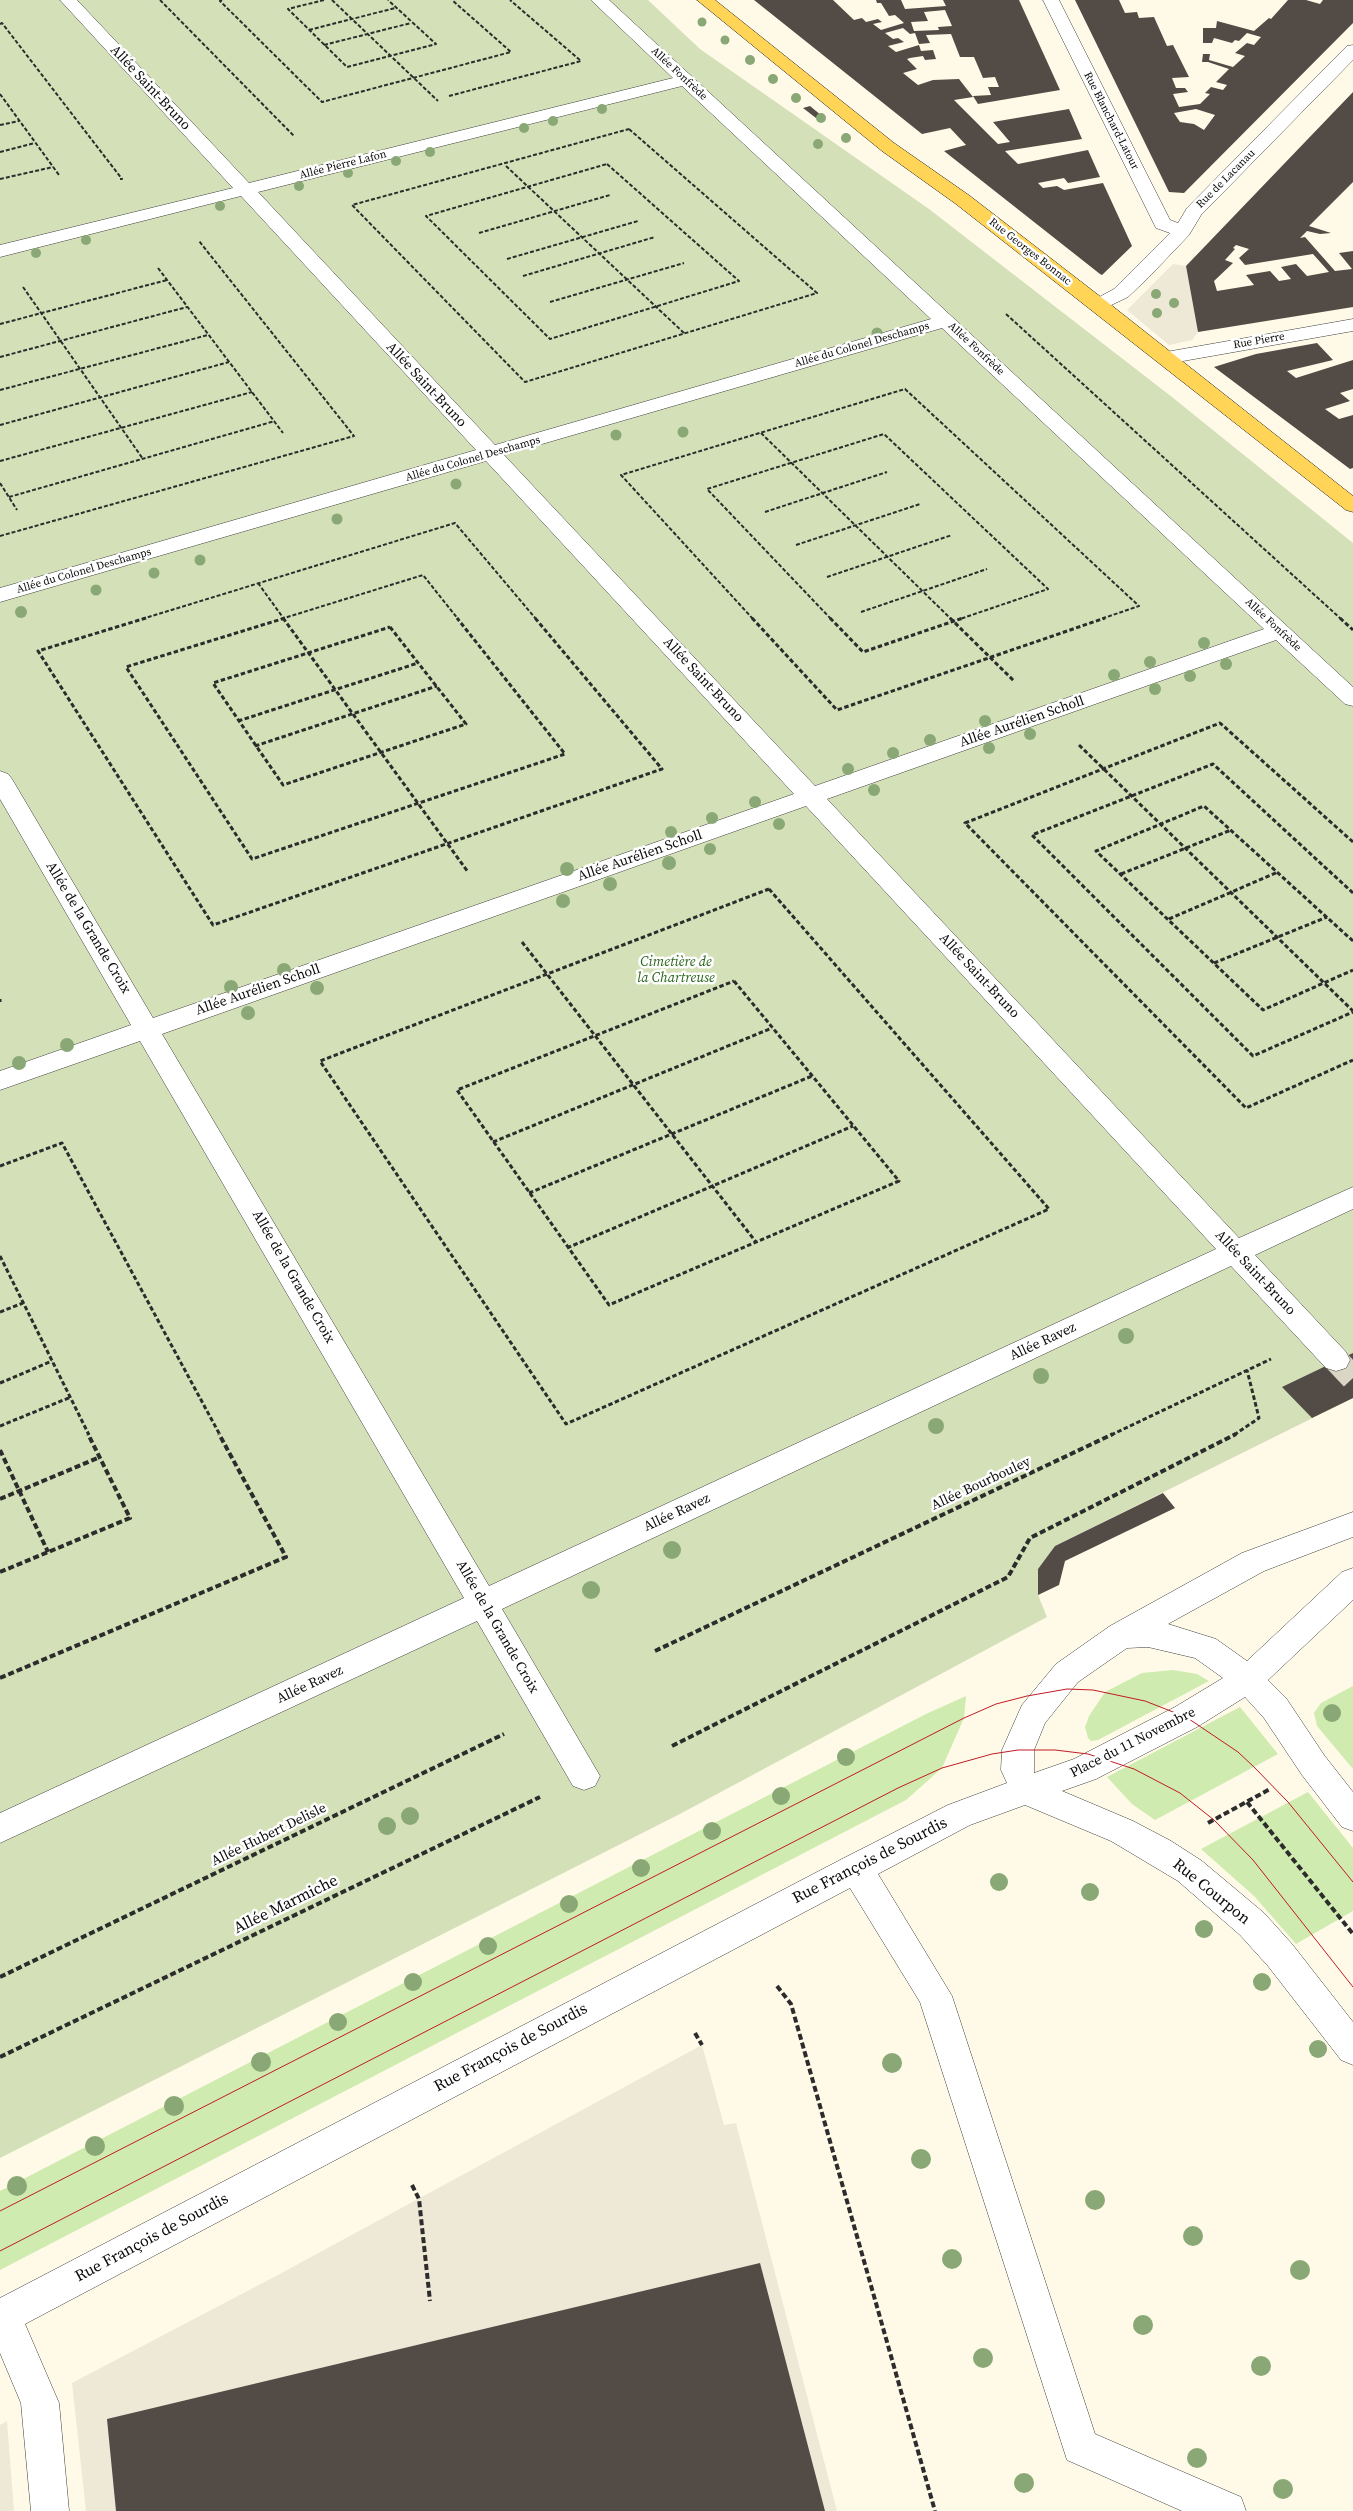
<!DOCTYPE html>
<html>
<head>
<meta charset="utf-8">
<style>
  body { margin:0 }
  canvas { display:block; background:#fffae7 }
</style>
</head>
<body>
<canvas width="1353" height="2511"></canvas>
<script>
const context = document.querySelector('canvas').getContext('2d');
context.lineJoin = 'round';
function fill(path, color) { context.fillStyle = color; context.fill(path, 'evenodd'); }
const shape = rows => new Path2D(rows.map(r => 'M' + r).join(''));
function stroke(path, color, width, dash) { context.strokeStyle = color; context.lineWidth = width; context.lineCap = dash ? 'butt' : 'round'; context.setLineDash(dash || []); context.stroke(path); }
function write(font, color, halo, rows, align = 'center') {
  context.font = font + ' "Source Serif 4",serif'; context.lineWidth = 5; context.setLineDash([]); context.textBaseline = 'middle'; context.strokeStyle = halo; context.fillStyle = color; for (const [text, x, y, turn = 0] of rows) {
    context.save(); context.translate(x, y); context.rotate((+turn || 0) * Math.PI / 180); context.textAlign = isNaN(turn) ? turn : align; if (halo) context.strokeText(text, 0, 0); context.fillText(text, 0, 0); context.restore();
  }
}
fill(shape([
  [1173,1670,1197,1674,1209,1681,1098,1740,1091,1741,1088,1738,1085,1727,1089,1716,1105,1692,1142,1673],
  [1353,1686,1353,1769,1317,1726,1314,1713,1321,1703],
  [966,1696,964,1718,942,1768,906,1800,0,2270,0,2191,926,1714],
  [1240,1707,1278,1754,1155,1820,1132,1804,1107,1777],
  [1308,1792,1353,1848,1353,1911,1296,1944,1254,1896,1201,1849]
]), '#cfebaf');
fill(shape([
  [0,0,648,0,700,49,929,209,1172,397,1353,543,1353,1398,1055,1546,1038,1569,1038,1595,1047,1617,678,1815,0,2158]
]), '#d4e1b8');
fill(shape([
  [1173,264,1186,266,1198,332,1192,340,1169,345,1127,310],
  [702,2045,724,2125,736,2123,837,2511,86,2511,72,2383,276,2276],
  [7,2421,14,2511,0,2511,0,2425]
]), '#eee8d7');
fill(shape([
  [754,0,833,0,854,20,862,18,866,22,878,19,882,22,873,24,881,30,904,23,895,15,889,16,881,3,877,3,876,0,901,0,905,9,946,6,943,0,1019,0,1060,90,978,104,973,96,991,95,988,87,999,87,995,77,983,78,974,57,960,57,951,34,926,35,930,43,919,44,915,33,910,34,903,28,885,33,893,39,898,38,904,42,888,46,896,52,919,45,921,51,933,50,936,59,925,60,923,56,910,58,907,59,917,69,903,73,918,85,933,80,959,79,973,97,954,100,998,144,1010,142,993,122,1069,109,1082,139,1005,151,1018,164,1088,150,1100,177,1068,183,1064,178,1038,183,1043,188,1057,186,1064,190,1103,183,1132,246,1102,275,1100,274,944,151,966,145,950,128,922,134],
  [945,10,952,26,938,27,939,30,914,31,911,22,928,21,924,12],
  [1075,0,1119,0,1125,13,1137,12,1139,18,1154,17,1167,46,1173,45,1189,77,1172,78,1176,88,1185,88,1188,92,1173,94,1179,107,1200,104,1210,94,1205,93,1211,87,1223,90,1227,85,1216,82,1229,69,1208,62,1202,62,1203,54,1210,54,1209,60,1233,67,1245,56,1235,53,1247,43,1254,45,1261,37,1247,33,1239,41,1235,40,1232,43,1214,38,1212,43,1203,43,1203,28,1216,28,1217,21,1254,31,1269,18,1271,19,1288,0,1306,0,1320,4,1323,0,1353,0,1353,23,1184,193,1169,192],
  [1196,109,1215,115,1204,130,1194,124,1180,122,1174,113],
  [1353,92,1353,182,1309,226,1331,233,1320,234,1307,231,1300,238,1305,237,1335,271,1352,269,1339,253,1353,251,1353,307,1198,332,1186,266],
  [1236,245,1249,249,1239,258,1245,265,1313,254,1329,272,1307,276,1296,264,1281,267,1291,279,1279,281,1270,271,1246,275,1254,285,1217,291,1214,281,1233,263,1225,260,1235,249,1233,248],
  [810,106,822,116,816,118,803,108],
  [1317,343,1333,360,1287,371,1296,378,1353,360,1353,389,1340,393,1350,401,1325,409,1339,419,1353,415,1353,468,1350,469,1214,367,1256,354],
  [1353,1353,1353,1398,1312,1418,1282,1387],
  [1163,1493,1175,1508,1065,1561,1059,1585,1038,1595,1038,1569,1055,1546],
  [760,2263,825,2511,116,2511,107,2419]
]), '#534b46');
stroke(shape([
  [1336,1360,1353,1378]
]), '#dad6c6', 25, [25, 12]);
const minor = shape([
  [60,0,77,0,249,183,673,78,591,0,609,0,1353,687,1353,706,1345,704,1276,640,827,799,1239,1238,1353,1187,1353,1209,1255,1255,1346,1352,1350,1360,1346,1368,1336,1371,1326,1368,1231,1266,502,1609,600,1776,595,1786,584,1790,573,1786,477,1621,0,1843,0,1813,464,1598,140,1041,0,1090,0,1071,131,1025,0,799,0,771,8,774,12,779,153,1018,794,794,486,461,0,602,0,588,476,450,241,196,0,257,0,245,233,188,60,0],
  [682,86,931,319,495,445,258,192,682,86],
  [942,328,1264,629,815,786,504,455,942,328],
  [806,806,1216,1249,489,1586,162,1034,806,806],
  [1043,0,1059,0,1170,220,1178,223,1187,208,1347,46,1353,45,1353,60,1201,215,1189,235,1149,277,1128,297,1099,311,1092,309,1089,305,1092,301,1114,289,1170,233,1156,228,1154,224,1043,0],
  [1353,319,1353,331,1166,364,1159,362,1156,358,1159,354,1166,352,1353,319],
  [1353,1512,1353,1537,1264,1571,1168,1624,1216,1639,1247,1661,1342,1572,1353,1568,1353,1600,1268,1680,1286,1698,1324,1755,1353,1792,1353,1831,1342,1827,1302,1775,1264,1718,1245,1697,1197,1727,1096,1779,1062,1791,1133,1821,1171,1841,1202,1861,1264,1913,1292,1944,1353,2022,1353,2065,1341,2060,1268,1966,1240,1935,1178,1881,1111,1841,1025,1805,970,1825,878,1874,952,1996,1095,2434,1241,2497,1246,2511,1182,2511,1067,2460,920,2002,850,1888,25,2324,59,2403,69,2511,31,2511,21,2403,0,2353,0,2298,844,1858,948,1805,1007,1783,1001,1770,1002,1750,1022,1705,1056,1664,1110,1626,1242,1553,1353,1512],
  [1148,1647,1195,1658,1223,1678,1175,1707,1074,1759,1034,1773,1034,1750,1045,1723,1078,1682,1127,1648,1148,1647]
]);
const major = shape([
  [697,0,715,0,894,143,970,196,1106,301,1353,496,1353,512,1346,510,956,204,882,151,697,0]
]);
stroke(minor, '#3d3d3d', 1);
stroke(major, '#1b1b1b', 1);
stroke(shape([
  [160,0,294,136],
  [222,0,220,1,322,102,511,52,452,0],
  [324,0,288,9,347,67,436,44,388,0],
  [332,0,438,101],
  [0,24,2,23,122,179,120,179],
  [309,30,395,8],
  [324,45,411,23],
  [0,94,59,175],
  [449,96,581,61,510,0],
  [0,125,19,121],
  [629,129,817,293,525,382,352,205,629,129],
  [0,152,35,143],
  [607,164,739,281,550,339,426,216,607,164],
  [506,166,684,333],
  [0,179,53,167],
  [479,233,610,195],
  [507,259,638,221],
  [158,268,283,433],
  [523,276,655,237],
  [23,287,143,459],
  [550,302,684,263],
  [1006,314,1341,619],
  [0,324,167,280],
  [0,357,187,307],
  [0,390,208,335],
  [0,425,229,362],
  [761,433,951,619],
  [0,461,252,392],
  [0,483,17,510],
  [9,497,275,421],
  [765,512,887,472],
  [0,536,354,436,199,241],
  [796,545,920,504],
  [827,577,952,535],
  [258,583,284,619],
  [861,612,987,569],
  [142,619,455,523,536,619],
  [281,619,423,575,458,619],
  [753,619,621,475,905,389,1139,606,1101,619],
  [831,619,707,489,884,434,1048,589,960,619]
]), '#2c2c2c', 2, [4, 2]);
stroke(shape([
  [146,618,38,651,213,925,662,769,535,618],
  [283,618,468,872],
  [285,618,126,667,252,859,565,754,457,618],
  [752,618,837,710,1105,618],
  [830,618,863,652,963,618],
  [950,618,1014,681],
  [1340,618,1353,630],
  [390,627,466,724,283,785,213,683,390,627],
  [238,721,418,663],
  [1079,745,1353,1011],
  [255,746,437,686],
  [1353,842,1220,723,965,823,1246,1108,1353,1060],
  [1121,874,1231,830],
  [769,889,1049,1209,566,1424,320,1061,769,889],
  [1353,893,1213,764,1032,835,1253,1056,1353,1012],
  [1169,919,1278,872],
  [1353,941,1204,806,1096,851,1263,1010,1353,970],
  [522,942,756,1242],
  [1214,963,1327,917],
  [734,981,899,1181,609,1305,457,1090,734,981],
  [0,999,0,1002],
  [493,1142,772,1028],
  [0,1166,62,1143,220,1435],
  [529,1193,812,1076],
  [567,1248,853,1126],
  [0,1256,89,1435],
  [0,1312,23,1303],
  [0,1383,52,1361],
  [0,1426,71,1397],
  [1111,1435,1271,1359],
  [1234,1435,1259,1418,1247,1370]
]), '#2c2c2c', 3, [4.5, 2.5]);
stroke(shape([
  [0,1450,48,1552],
  [0,1499,100,1457],
  [0,1572,130,1518,88,1434],
  [655,1651,1113,1434],
  [0,1678,286,1557,219,1434],
  [672,1746,1008,1577,1030,1538,1236,1434],
  [1247,1802,1353,1934],
  [1208,1823,1270,1789],
  [0,1977,504,1734],
  [777,1986,791,2004,935,2511],
  [695,2033,702,2045],
  [0,2057,540,1797],
  [412,2185,419,2199,430,2301]
]), '#2c2c2c', 4, [6, 3]);
fill(minor, '#fff');
fill(major, '#ffd457');
stroke(shape([
  [0,2211,964,1718,996,1704,1027,1696,1067,1689,1093,1690,1145,1701,1186,1717,1238,1752,1254,1767,1288,1802,1353,1882],
  [0,2251,898,1788,942,1768,992,1754,1018,1750,1055,1750,1088,1754,1134,1769,1180,1793,1214,1820,1253,1860,1353,1987]
]), '#c11b24', 1);
context.fillStyle = '#89a875';
for (const [x, y, r] of [
  [702,22,4.5],
  [725,40,4.5],
  [750,60,5],
  [773,79,5],
  [796,98,5],
  [602,109,5],
  [821,118,5],
  [553,121,5],
  [524,128,5],
  [846,138,5],
  [818,144,5],
  [430,152,5],
  [396,161,5],
  [348,173,5],
  [299,186,5],
  [220,206,5],
  [86,240,5],
  [36,253,5],
  [1156,294,5],
  [1174,303,5],
  [1157,313,5],
  [877,333,5.5],
  [683,432,5.5],
  [616,435,5.5],
  [456,484,5.5],
  [337,519,5.5],
  [200,560,5.5],
  [154,573,5.5],
  [96,590,5.5],
  [21,612,6],
  [1204,643,6],
  [1150,662,6],
  [1226,664,6],
  [1114,675,6],
  [1190,676,6],
  [1155,689,6],
  [985,721,6],
  [1030,734,6],
  [930,740,6],
  [989,748,6],
  [893,753,6],
  [848,769,6],
  [874,790,6],
  [755,802,6],
  [712,818,6],
  [779,824,6],
  [671,832,6],
  [710,849,6],
  [669,863,7],
  [567,869,7],
  [610,884,7],
  [563,901,7],
  [284,970,7],
  [231,987,7],
  [317,988,7],
  [248,1013,7],
  [67,1045,7],
  [19,1063,7],
  [1126,1336,8],
  [1041,1376,8],
  [936,1426,8],
  [672,1550,9],
  [591,1590,9],
  [1332,1713,9],
  [846,1757,9],
  [781,1796,9],
  [410,1816,9],
  [387,1826,9],
  [712,1831,9],
  [641,1868,9],
  [999,1882,9],
  [1090,1892,9],
  [569,1904,9],
  [1204,1929,9],
  [488,1946,9],
  [413,1982,9],
  [1262,1982,9],
  [338,2022,9],
  [1318,2049,9],
  [261,2062,10],
  [892,2063,10],
  [174,2106,10],
  [95,2146,10],
  [921,2159,10],
  [17,2186,10],
  [1095,2200,10],
  [1193,2236,10],
  [952,2259,10],
  [1300,2270,10],
  [1143,2325,10],
  [983,2358,10],
  [1261,2366,10],
  [1197,2458,10],
  [1024,2483,10],
  [1283,2489,10]
]) { context.beginPath(); context.arc(x, y, r, 0, 2 * Math.PI); context.fill(); }
write('11px', '#0a0a0a', '#fff', [
  ["Allée Fonfrède",679,74,43],
  ["Rue Blanchard-Latour",1111,121,63],
  ["Allée Pierre Lafon",343,165,-14],
  ["Rue de Lacanau",1226,179,-45],
  ["Rue Georges Bonnac",1030,252,38],
  ["Rue Pierre",1259,341,-10],
  ["Allée du Colonel Deschamps",862,345,-16],
  ["Allée Fonfrède",976,349,43],
  ["Allée du Colonel Deschamps",473,459,-16],
  ["Allée du Colonel Deschamps",84,571,-16],
  ["Allée Fonfrède",1273,625,43]
]);
write('14px', '#0a0a0a', '#fff', [
  ["Allée Saint-Bruno",150,88,47],
  ["Allée Saint-Bruno",426,385,47],
  ["Allée Saint-Bruno",703,680,47],
  ["Allée Aurélien Scholl",1022,722,-19],
  ["Allée Aurélien Scholl",640,856,-19],
  ["Allée de la Grande Croix",88,928,59],
  ["Allée Saint-Bruno",979,976,47],
  ["Allée Aurélien Scholl",258,990,-19],
  ["Allée Saint-Bruno",1255,1273,47],
  ["Allée de la Grande Croix",293,1277,60],
  ["Allée Ravez",1043,1342,-25],
  ["Allée Bourbouley",981,1484,-25],
  ["Allée Ravez",677,1513,-25],
  ["Allée de la Grande Croix",497,1627,60],
  ["Allée Ravez",310,1685,-25],
  ["Place du 11 Novembre",1133,1743,-27],
  ["Allée Hubert Delisle",269,1835,-26]
]);
write('italic 14px', '#286418', '#fff', [
  ["Cimetière de",676,962],
  ["la Chartreuse",676,978]
]);
write('16px', '#0a0a0a', '#fff', [
  ["Rue François de Sourdis",870,1861,-27],
  ["Rue Courpon",1211,1892,39],
  ["Allée Marmiche",286,1905,-26],
  ["Rue François de Sourdis",511,2048,-28],
  ["Rue François de Sourdis",152,2238,-28]
]);
</script>
</body>
</html>
